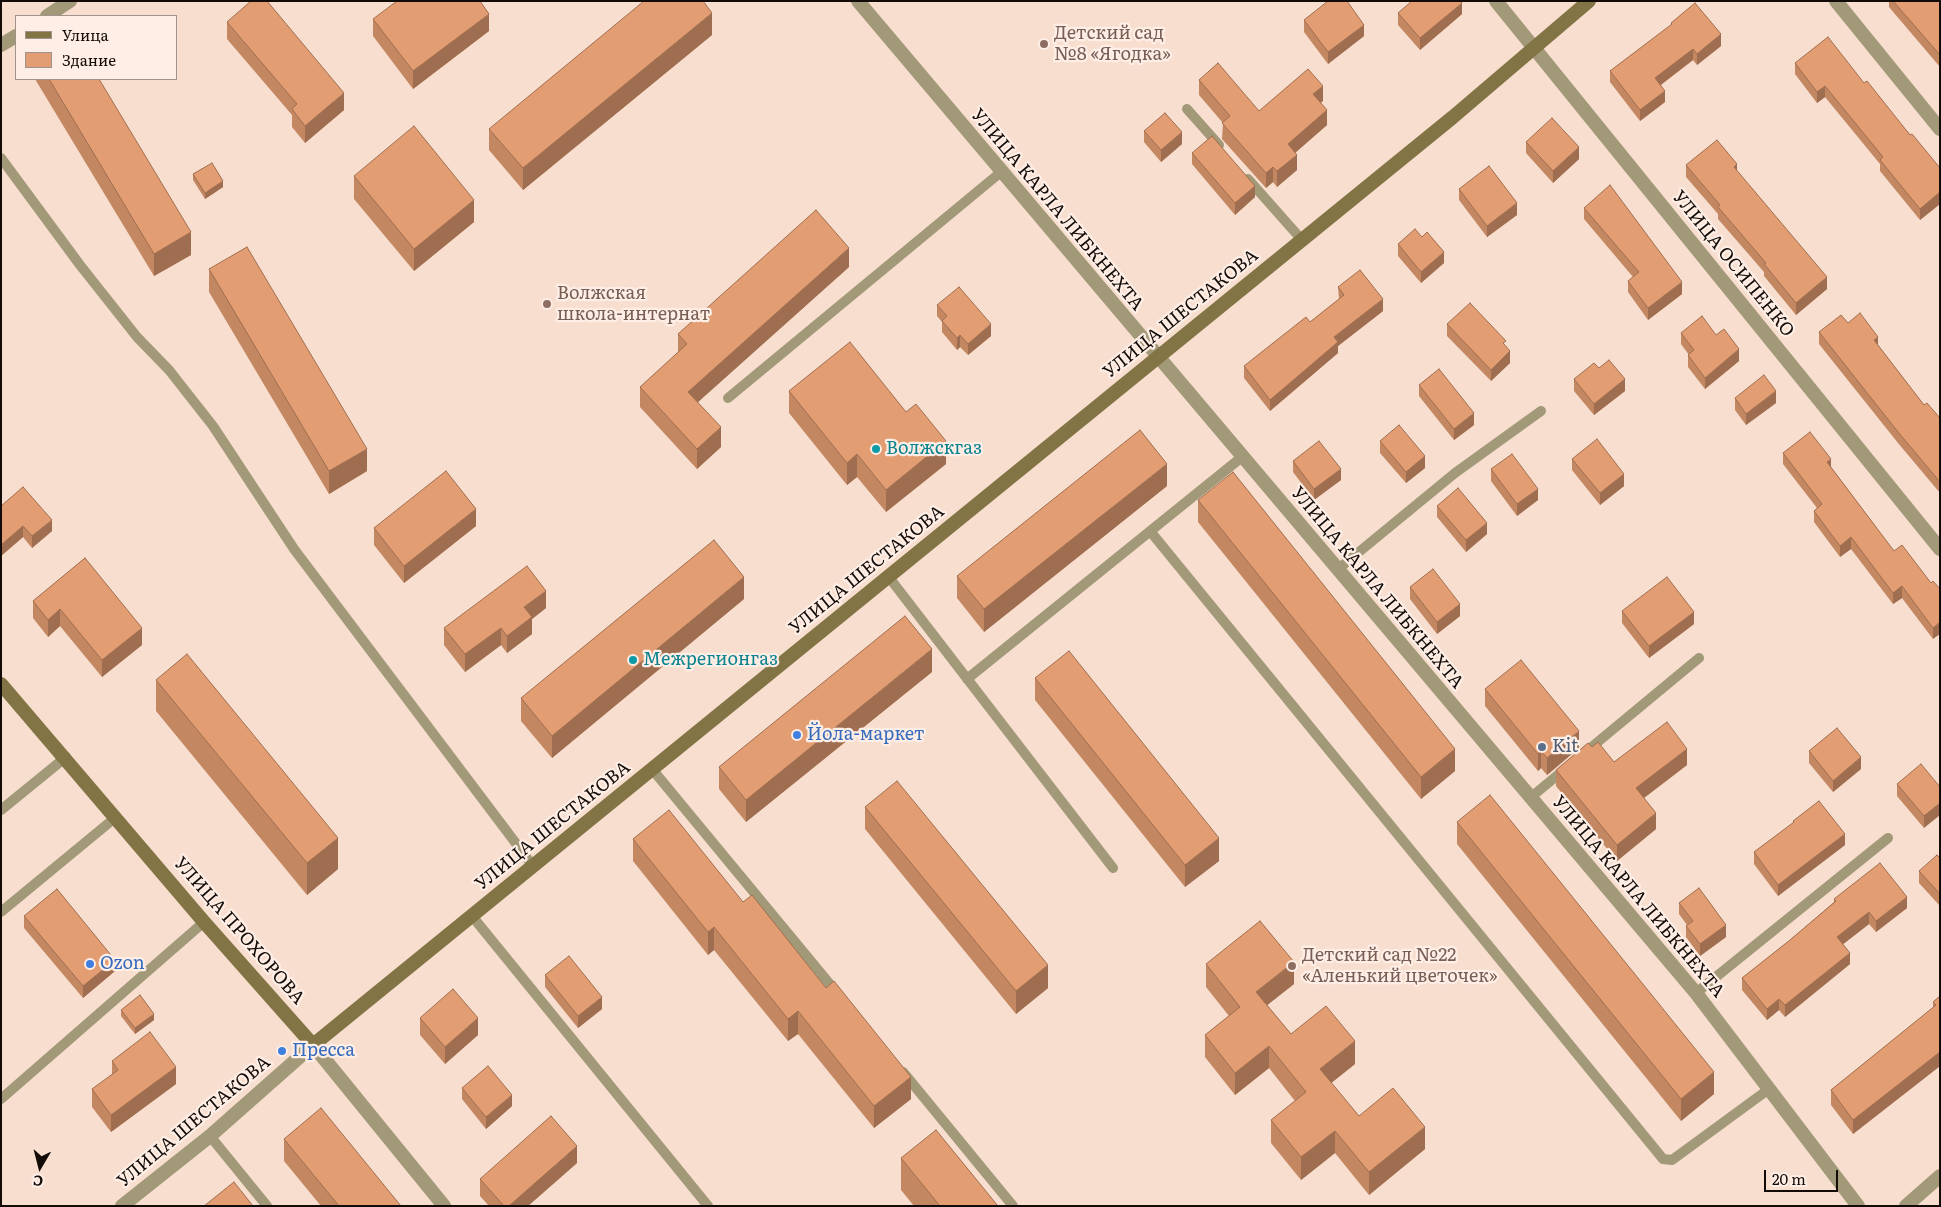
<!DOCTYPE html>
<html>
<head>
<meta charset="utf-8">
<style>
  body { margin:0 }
  #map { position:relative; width:1941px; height:1207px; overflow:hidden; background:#f8decf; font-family:Literata,serif }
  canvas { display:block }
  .frame { position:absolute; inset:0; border:2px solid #130b07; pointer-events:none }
  .legend { position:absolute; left:15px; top:15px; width:162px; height:65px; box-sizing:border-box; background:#feeee5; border:1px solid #a0938c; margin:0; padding:6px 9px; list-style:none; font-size:15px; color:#130b07 }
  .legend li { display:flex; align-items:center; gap:10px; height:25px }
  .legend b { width:25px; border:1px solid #a0938c }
  .north { position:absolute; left:15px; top:1142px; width:50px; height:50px; -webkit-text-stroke:4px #feeee5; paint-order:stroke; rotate:188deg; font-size:14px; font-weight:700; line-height:20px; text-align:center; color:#130b07 }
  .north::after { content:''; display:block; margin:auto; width:18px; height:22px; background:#130b07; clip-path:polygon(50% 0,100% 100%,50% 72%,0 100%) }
  .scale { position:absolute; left:1764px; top:1170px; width:74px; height:22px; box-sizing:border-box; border:2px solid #130b07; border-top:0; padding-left:6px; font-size:15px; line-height:18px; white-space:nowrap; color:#130b07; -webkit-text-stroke:4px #feeee5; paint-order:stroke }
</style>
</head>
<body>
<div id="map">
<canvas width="1941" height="1207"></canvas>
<div class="frame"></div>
<ul class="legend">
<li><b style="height:6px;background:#827444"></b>Улица</li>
<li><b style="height:14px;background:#e39d72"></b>Здание</li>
</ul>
<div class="north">С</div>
<div class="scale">20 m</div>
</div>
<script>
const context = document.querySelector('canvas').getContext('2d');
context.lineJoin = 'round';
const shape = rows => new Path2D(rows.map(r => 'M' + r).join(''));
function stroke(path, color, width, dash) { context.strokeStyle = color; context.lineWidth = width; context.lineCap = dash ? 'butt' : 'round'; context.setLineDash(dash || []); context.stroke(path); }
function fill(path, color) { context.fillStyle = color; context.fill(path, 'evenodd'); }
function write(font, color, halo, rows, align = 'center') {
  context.font = font + ' Literata,serif'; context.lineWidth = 4.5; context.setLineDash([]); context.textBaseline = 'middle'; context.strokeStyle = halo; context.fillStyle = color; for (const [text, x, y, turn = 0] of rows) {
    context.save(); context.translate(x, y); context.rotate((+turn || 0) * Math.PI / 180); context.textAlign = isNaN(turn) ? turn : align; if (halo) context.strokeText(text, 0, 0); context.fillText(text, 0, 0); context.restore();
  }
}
stroke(shape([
  [1187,109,1219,145],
  [1,158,80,265,137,337,169,370,213,426,294,549,533,866],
  [1248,179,1302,240],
  [728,398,1001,172],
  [1150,531,1663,1159,1672,1160,1769,1089],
  [1337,570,1455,473,1541,411],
  [888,576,1113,868],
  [967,679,1242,457],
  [1582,755,1699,658],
  [652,769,838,994],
  [1530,798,1565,769],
  [1,810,66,757],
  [1,912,116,817],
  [472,916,708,1206],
  [1696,993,1888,838],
  [903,1072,1013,1206],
  [1,1099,204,922],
  [210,1136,267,1206]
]), '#a29979', 10);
stroke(shape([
  [858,1,1696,993,1858,1206],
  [1496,1,1940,549],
  [1836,1,1940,129],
  [47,16,70,1],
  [1,45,16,36],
  [122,1206,210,1136,313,1045,444,1206],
  [1906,1206,1940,1176]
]), '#a29979', 14);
stroke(shape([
  [1,684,204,922,313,1045,1453,117,1589,1]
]), '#827444', 14);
fill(shape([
  [1889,1,1940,1,1940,67,1889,7],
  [1398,13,1462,14,1420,50,1398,25],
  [373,19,489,31,413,89,373,36],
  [1304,20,1364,36,1328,64,1304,32],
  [227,22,344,110,305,143,292,127,292,115,227,39],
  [1671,23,1721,46,1697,65,1693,60,1661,85,1665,102,1640,121,1610,82,1610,71,1671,25],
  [712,35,523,190,489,150,489,129],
  [1795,63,1864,83,1940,168,1940,204,1920,220,1880,171,1880,164,1825,97,1817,103,1795,74],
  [35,79,99,79,191,255,154,276],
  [1199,80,1259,111,1323,101,1321,102,1327,125,1295,153,1297,170,1277,187,1273,182,1266,188,1222,139,1223,123,1199,95],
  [1144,131,1182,144,1161,162,1144,142],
  [1526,142,1579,159,1553,183,1526,153],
  [1192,153,1255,197,1235,215,1192,164],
  [1686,165,1737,171,1827,289,1796,315,1764,276,1764,272,1718,219,1718,214,1686,177],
  [193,174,223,187,205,199,193,180],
  [354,176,474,222,414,271,354,199],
  [1459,189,1517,215,1487,237,1459,200],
  [1584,208,1682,294,1648,320,1628,292,1628,281,1633,277,1584,219],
  [1398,244,1444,263,1421,283,1398,256],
  [849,267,698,402,721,447,697,469,640,407,640,387,678,353,678,334],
  [209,269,367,471,329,494,209,292],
  [1338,287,1383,311,1338,346,1338,353,1270,411,1244,378,1244,366,1310,322,1339,299],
  [937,305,991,336,968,355,960,347,957,350,942,332,942,322,937,316],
  [1848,323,1878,345,1924,405,1940,418,1940,493,1898,443,1819,344,1819,332],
  [1447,324,1506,347,1510,363,1491,381,1447,336],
  [1681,333,1716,335,1739,361,1705,389,1688,367,1688,355,1689,355,1681,344],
  [1599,368,1625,391,1594,415,1574,391,1574,379],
  [1419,385,1474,425,1454,440,1419,396],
  [789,391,946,464,886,512,857,477,847,485,789,413],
  [1735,398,1776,403,1746,425,1735,410],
  [1380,441,1425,468,1406,483,1380,453],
  [1783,453,1831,467,1894,551,1931,583,1940,589,1933,639,1902,598,1893,604,1851,549,1840,557,1814,522,1814,511,1817,508,1783,464],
  [1572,459,1624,486,1600,505,1572,470],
  [1293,461,1341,480,1314,500,1293,472],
  [1491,469,1538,500,1517,516,1491,481],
  [1167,486,984,632,957,598,957,576],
  [1198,500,1455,771,1421,799,1198,522],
  [1,506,52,531,32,548,23,537,1,556],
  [1437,506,1487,534,1466,552,1437,517],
  [476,526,404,583,374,545,374,528],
  [85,558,142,645,102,677,60,626,48,637,33,618,33,601],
  [1410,587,1460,616,1437,634,1410,599],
  [744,599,552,758,521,721,521,698],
  [546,608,532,619,532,634,507,653,501,645,465,672,444,645,444,628],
  [1622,611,1694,624,1649,658,1622,623],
  [932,672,746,822,719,789,719,767],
  [1035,678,1219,861,1185,887,1035,700],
  [156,680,338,869,307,895,156,711],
  [1485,689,1579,748,1547,775,1541,768,1538,771,1485,706],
  [1592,747,1614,762,1687,765,1644,798,1656,829,1617,861,1556,786,1556,770],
  [1809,751,1861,769,1833,792,1809,763],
  [1897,784,1940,787,1924,828,1897,796],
  [865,807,1048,988,1016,1014,865,829],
  [1793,821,1845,845,1778,896,1754,864,1754,852,1793,823],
  [1457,822,1714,1094,1681,1121,1457,844],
  [633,839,743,902,911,1099,874,1128,798,1034,788,1041,714,950,708,955,633,861],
  [1940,858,1940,906,1919,883,1919,871],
  [1834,899,1907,908,1876,932,1869,924,1843,944,1850,964,1785,1017,1779,1010,1767,1020,1742,990,1742,978,1790,940,1834,902],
  [1679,903,1726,937,1700,956,1686,937,1686,926,1687,925,1679,914],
  [24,916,115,971,83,998,24,928],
  [1206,964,1294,984,1267,1005,1291,1034,1355,1064,1331,1083,1359,1116,1425,1149,1369,1195,1335,1153,1301,1180,1271,1143,1271,1120,1295,1101,1269,1068,1235,1095,1205,1057,1205,1035,1229,1016,1206,987],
  [545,975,602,1009,578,1028,545,987],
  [1940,996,1940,1066,1853,1134,1831,1105,1831,1090,1933,1008,1933,1002],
  [121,1010,154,1020,135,1034,121,1016],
  [420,1018,478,1035,445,1064,420,1035],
  [112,1061,176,1084,111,1132,92,1107,92,1089,112,1075],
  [462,1088,512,1106,486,1129,462,1099],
  [284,1139,401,1206,321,1206,284,1161],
  [901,1158,998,1206,914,1206,901,1190],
  [577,1163,528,1206,489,1206,480,1196,480,1179]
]), '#c38762');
fill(shape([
  [1462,3,1462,14,1420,50,1420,38],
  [712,13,712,35,523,190,523,168],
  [489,14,489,31,413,89,413,71],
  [1364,25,1364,36,1328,64,1328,52],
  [1721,34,1721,46,1697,65,1697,54],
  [1693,49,1693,60,1655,89,1655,78],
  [1323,86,1323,101,1313,109,1313,94],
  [1825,86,1825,97,1817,103,1817,92],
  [1665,91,1665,102,1640,121,1640,110],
  [344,93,344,110,305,143,305,126],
  [1327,110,1327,125,1288,159,1288,144],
  [1182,132,1182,144,1161,162,1161,150],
  [1579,147,1579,159,1553,183,1553,171],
  [1297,155,1297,170,1277,187,1277,171],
  [1737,164,1737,176,1734,167],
  [1273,167,1273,182,1266,188,1266,173],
  [223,181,223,187,205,199,205,193],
  [1255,186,1255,197,1235,215,1235,203],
  [1940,192,1940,204,1920,220,1920,209],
  [474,200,474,222,414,271,414,249],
  [1517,203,1517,215,1487,237,1487,226],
  [191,232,191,255,154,276,154,254],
  [849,248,849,267,688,411,688,392],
  [1444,252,1444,263,1421,283,1421,272],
  [1827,277,1827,289,1796,315,1796,303],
  [1682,282,1682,294,1648,320,1648,308],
  [1383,299,1383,311,1338,346,1338,353,1270,411,1270,400,1334,337],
  [991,324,991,336,968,355,968,344],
  [960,335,960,347,957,350,957,338],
  [1878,337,1878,348,1874,340],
  [1739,349,1739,361,1705,389,1705,378],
  [1510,351,1510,363,1491,381,1491,370],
  [1625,379,1625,391,1594,415,1594,404],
  [1776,391,1776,403,1746,425,1746,414],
  [1474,413,1474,425,1454,440,1454,429],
  [721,427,721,447,697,469,697,449],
  [946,441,946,464,886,512,886,490],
  [367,449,367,471,329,494,329,471],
  [857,454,857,477,847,485,847,463],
  [1425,456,1425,468,1406,483,1406,472],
  [1831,459,1831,471,1827,462],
  [1167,464,1167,486,984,632,984,609],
  [1341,469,1341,480,1314,500,1314,489],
  [1624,474,1624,486,1600,505,1600,493],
  [1538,489,1538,500,1517,516,1517,504],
  [476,509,476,526,404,583,404,566],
  [52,520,52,531,32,548,32,536],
  [1487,523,1487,534,1466,552,1466,540],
  [23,526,23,537,1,556,1,545],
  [1851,537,1851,549,1840,557,1840,546],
  [744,577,744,599,552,758,552,736],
  [1902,586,1902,598,1893,604,1893,593],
  [546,591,546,608,532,619,532,634,507,653,507,636,524,607],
  [1460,604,1460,616,1437,634,1437,622],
  [60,609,60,626,48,637,48,620],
  [1694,612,1694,624,1649,658,1649,646],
  [1940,622,1940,634,1933,639,1933,628],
  [142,628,142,645,102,677,102,660],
  [501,628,501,645,465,672,465,654],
  [932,649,932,672,746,822,746,800],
  [1579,731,1579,748,1547,775,1547,758],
  [1455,749,1455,771,1421,799,1421,777],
  [1687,749,1687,765,1636,804,1636,788],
  [1541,751,1541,768,1538,771,1538,754],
  [1861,757,1861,769,1833,792,1833,781],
  [1940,803,1940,815,1924,828,1924,816],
  [1656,813,1656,829,1617,861,1617,845],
  [1845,834,1845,845,1778,896,1778,885],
  [338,838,338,869,307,895,307,863],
  [1219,838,1219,861,1185,887,1185,865],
  [1907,897,1907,908,1876,932,1876,921],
  [1869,912,1869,924,1837,949,1837,937],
  [1726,925,1726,937,1700,956,1700,944],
  [714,927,714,950,708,955,708,932],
  [1850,953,1850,964,1785,1017,1785,1005],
  [115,960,115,971,83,998,83,986],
  [1294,962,1294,984,1256,1014,1256,992],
  [1048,965,1048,988,1016,1014,1016,991],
  [602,997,602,1009,578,1028,578,1016],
  [1779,999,1779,1010,1767,1020,1767,1009],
  [798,1011,798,1034,788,1041,788,1019],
  [154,1014,154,1020,135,1034,135,1028],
  [478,1018,478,1035,445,1064,445,1047],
  [1355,1041,1355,1064,1320,1092,1320,1069],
  [1269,1046,1269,1068,1235,1095,1235,1073],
  [1940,1052,1940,1066,1853,1134,1853,1120],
  [176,1067,176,1084,111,1132,111,1115],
  [1714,1072,1714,1094,1681,1121,1681,1099],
  [911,1077,911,1099,874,1128,874,1106],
  [512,1095,512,1106,486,1129,486,1117],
  [1425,1127,1425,1149,1369,1195,1369,1172],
  [1335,1131,1335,1153,1301,1180,1301,1157],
  [577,1146,577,1163,528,1206,509,1206]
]), '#9f6e50');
const building = shape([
  [251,1,267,1,344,93,305,126,292,109,297,104,227,22,251,1],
  [397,1,480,1,489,14,413,71,373,19,397,1],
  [644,1,703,1,712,13,523,168,489,129,644,1],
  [1328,1,1347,1,1364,25,1328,52,1304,20,1328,1],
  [1412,1,1460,1,1462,3,1420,38,1398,13,1412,1],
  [1893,1,1940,1,1940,55,1893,1],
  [1695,3,1721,34,1697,54,1693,49,1655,78,1665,91,1640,110,1610,71,1672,24,1671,23,1695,3],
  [1828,37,1864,83,1867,81,1910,135,1912,134,1940,168,1940,192,1920,209,1880,160,1883,157,1825,86,1817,92,1795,63,1828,37],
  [1218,63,1259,111,1308,69,1323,86,1313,94,1327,110,1288,144,1297,155,1277,171,1273,167,1266,173,1222,123,1230,116,1199,80,1218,63],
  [49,79,99,79,191,232,154,254,49,79],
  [1165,113,1182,132,1161,150,1144,131,1165,113],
  [1552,118,1579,147,1553,171,1526,142,1552,118],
  [414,126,474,200,414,249,354,176,414,126],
  [1212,136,1255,186,1235,203,1192,153,1212,136],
  [1717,140,1737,164,1734,167,1827,277,1796,303,1764,264,1766,263,1718,207,1720,205,1686,165,1717,140],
  [212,163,223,181,205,193,193,174,212,163],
  [1489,166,1517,203,1487,226,1459,189,1489,166],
  [1610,185,1682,282,1648,308,1628,281,1639,272,1584,208,1610,185],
  [816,210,849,248,688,392,721,427,697,449,640,387,687,344,678,334,816,210],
  [1415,229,1422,237,1427,232,1444,252,1421,272,1398,244,1415,229],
  [247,247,367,449,329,471,209,269,247,247],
  [1360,270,1383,299,1334,337,1338,342,1270,400,1244,366,1306,317,1310,322,1344,295,1338,287,1360,270],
  [959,287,991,324,968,344,960,335,957,338,942,321,947,316,937,305,959,287],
  [1470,303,1506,341,1503,343,1510,351,1491,370,1447,324,1470,303],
  [1860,313,1878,337,1874,340,1924,405,1927,403,1940,418,1940,482,1898,432,1819,332,1841,315,1848,323,1860,313],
  [1702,316,1716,335,1724,329,1739,349,1705,378,1688,355,1694,350,1681,333,1702,316],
  [850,342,906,412,916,404,946,441,886,490,857,454,847,463,789,391,850,342],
  [1609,360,1625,379,1594,404,1574,379,1594,363,1599,368,1609,360],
  [1439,369,1474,413,1454,429,1419,385,1439,369],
  [1764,375,1776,391,1746,414,1735,398,1764,375],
  [1399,425,1425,456,1406,472,1380,441,1399,425],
  [1140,430,1167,464,984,609,957,576,1140,430],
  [1810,432,1831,459,1827,462,1894,551,1902,545,1931,583,1933,581,1940,589,1940,622,1933,628,1902,586,1893,593,1851,537,1840,546,1814,511,1822,504,1783,453,1810,432],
  [1597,439,1624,474,1600,493,1572,459,1597,439],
  [1319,441,1341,469,1314,489,1293,461,1319,441],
  [1512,454,1538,489,1517,504,1491,469,1512,454],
  [446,471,476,509,404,566,374,528,446,471],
  [1233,472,1455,749,1421,777,1198,500,1233,472],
  [23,487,52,520,32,536,23,526,1,545,1,506,23,487],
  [1458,488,1487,523,1466,540,1437,506,1458,488],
  [714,540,744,577,552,736,521,698,714,540],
  [85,558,142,628,102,660,60,609,48,620,33,601,85,558],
  [527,566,546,591,524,607,532,617,507,636,501,628,465,654,444,628,527,566],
  [1433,569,1460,604,1437,622,1410,587,1433,569],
  [1667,577,1694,612,1649,646,1622,611,1667,577],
  [905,616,932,649,746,800,719,767,905,616],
  [1069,651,1219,838,1185,865,1035,678,1069,651],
  [187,654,338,838,307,863,156,680,187,654],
  [1521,660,1579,731,1547,758,1541,751,1538,754,1485,689,1521,660],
  [1667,722,1687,749,1636,788,1656,813,1617,845,1556,770,1588,743,1592,747,1598,742,1614,762,1667,722],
  [1837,728,1861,757,1833,781,1809,751,1837,728],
  [1921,764,1940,787,1940,803,1924,816,1897,784,1921,764],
  [897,781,1048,965,1016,991,865,807,897,781],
  [1490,795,1714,1072,1681,1099,1457,822,1490,795],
  [1819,801,1845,834,1778,885,1754,852,1794,822,1793,821,1819,801],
  [669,810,743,902,752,895,826,988,834,981,911,1077,874,1106,798,1011,788,1019,714,927,708,932,633,839,669,810],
  [1937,855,1940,858,1940,894,1919,871,1937,855],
  [1880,863,1907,897,1876,921,1869,912,1837,937,1850,953,1785,1005,1779,999,1767,1009,1742,978,1790,940,1836,901,1834,899,1880,863],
  [1699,888,1726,925,1700,944,1686,926,1693,921,1679,903,1699,888],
  [57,889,115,960,83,986,24,916,57,889],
  [1260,921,1294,962,1256,992,1291,1034,1326,1006,1355,1041,1320,1069,1359,1116,1393,1088,1425,1127,1369,1172,1335,1131,1301,1157,1271,1120,1306,1092,1269,1046,1235,1073,1205,1035,1240,1007,1206,964,1260,921],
  [569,956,602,997,578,1016,545,975,569,956],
  [453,989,478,1018,445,1047,420,1018,453,989],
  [140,995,154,1014,135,1028,121,1010,140,995],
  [1940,996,1940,1052,1853,1120,1831,1090,1936,1005,1933,1002,1940,996],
  [150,1032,176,1067,111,1115,92,1089,118,1070,112,1061,150,1032],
  [488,1066,512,1095,486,1117,462,1088,488,1066],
  [321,1108,401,1206,339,1206,284,1139,321,1108],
  [551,1116,577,1146,509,1206,504,1206,480,1179,551,1116],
  [936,1130,998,1206,940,1206,901,1158,936,1130],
  [234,1182,253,1206,204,1206,234,1182]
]);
fill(building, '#e39d72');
stroke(building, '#9f6e50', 1);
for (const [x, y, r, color] of [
  [1044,44,5,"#8d6e63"],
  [547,304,5,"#8d6e63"],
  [876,449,5,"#0f9aa8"],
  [633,660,5,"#0f9aa8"],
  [797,735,5,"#3f7fe0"],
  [1542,747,5,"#5c6f8a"],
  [90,964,5,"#3f7fe0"],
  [1292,966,5,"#8d6e63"],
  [282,1051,5,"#3f7fe0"]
]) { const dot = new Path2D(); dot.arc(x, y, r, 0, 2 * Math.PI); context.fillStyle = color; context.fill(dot); stroke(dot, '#feeee5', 2); }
write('18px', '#785e54', '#feeee5', [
  ["Детский сад",1054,34],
  ["№8 «Ягодка»",1054,55],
  ["Волжская",557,294],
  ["школа-интернат",557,315],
  ["Детский сад №22",1302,956],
  ["«Аленький цветочек»",1302,977]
], 'left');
write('18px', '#130b07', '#feeee5', [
  ["УЛИЦА КАРЛА ЛИБКНЕХТА",1057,210,50],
  ["УЛИЦА ОСИПЕНКО",1733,264,51],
  ["УЛИЦА ШЕСТАКОВА",1181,314,-39],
  ["УЛИЦА ШЕСТАКОВА",867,570,-39],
  ["УЛИЦА КАРЛА ЛИБКНЕХТА",1377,588,50],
  ["УЛИЦА ШЕСТАКОВА",553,826,-39],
  ["УЛИЦА КАРЛА ЛИБКНЕХТА",1638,897,50],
  ["УЛИЦА ПРОХОРОВА",239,931,49],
  ["УЛИЦА ШЕСТАКОВА",194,1122,-40]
]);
write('18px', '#0d838f', '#feeee5', [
  ["Волжскгаз",886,449],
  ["Межрегионгаз",643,660]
], 'left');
write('18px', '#366cbe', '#feeee5', [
  ["Йола-маркет",807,735],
  ["Ozon",100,964],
  ["Пресса",292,1051]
], 'left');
write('18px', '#4e5e75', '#feeee5', [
  ["Kit",1552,747]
], 'left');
</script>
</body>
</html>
